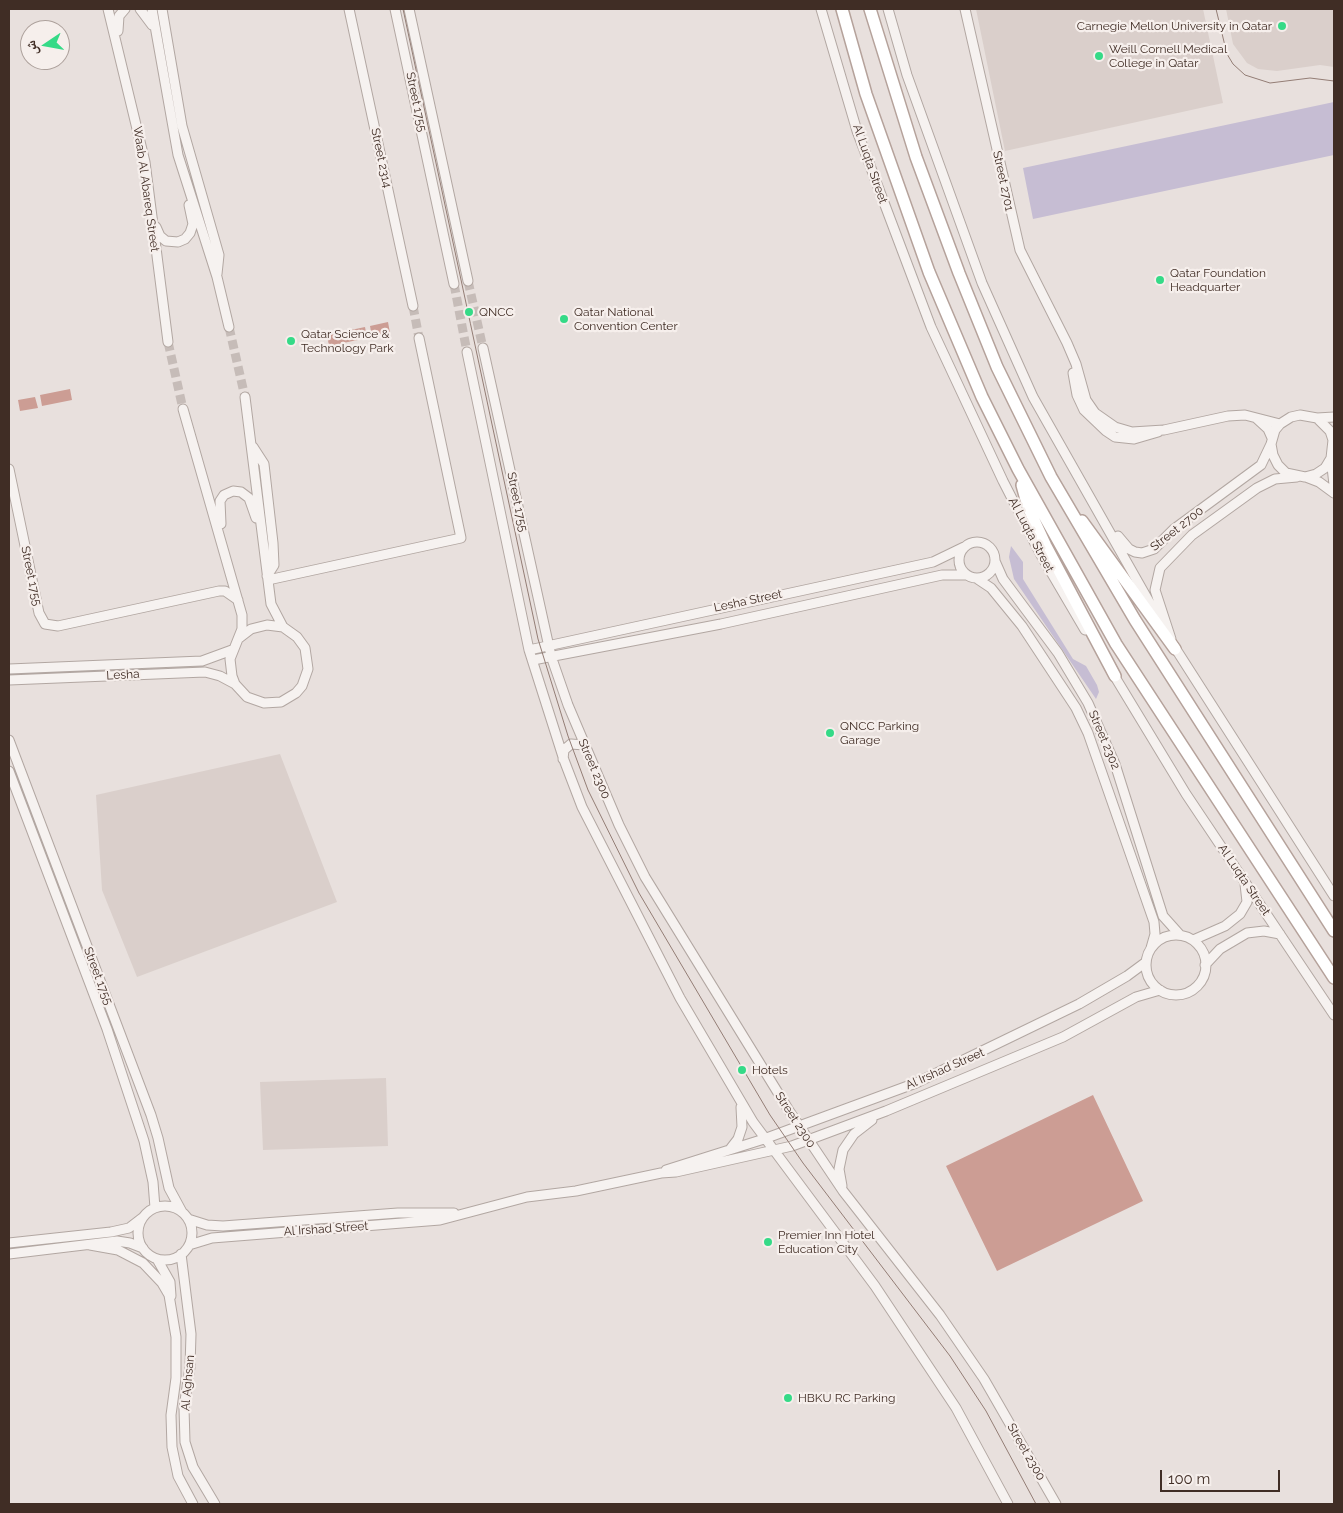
<!DOCTYPE html>
<html>
<head>
<meta charset="utf-8">
<style>
  body { margin:0 }
  #map { position:relative; width:1343px; height:1513px; overflow:hidden; background:#e8e0dd; font-family:Raleway,"Noto Naskh Arabic",sans-serif }
  canvas { display:block }
  .frame { position:absolute; inset:0; border:10px solid #402d25; pointer-events:none }
  .north { position:absolute; left:20px; top:20px; width:50px; height:50px; box-sizing:border-box; background:#f6efec; border:1px solid #ada19c; border-radius:50%; rotate:258deg; font-size:14px; font-weight:700; line-height:20px; text-align:center; color:#402d25 }
  .north::after { content:''; display:block; margin:auto; width:18px; height:22px; background:#35da87; clip-path:polygon(50% 0,100% 100%,50% 72%,0 100%) }
  .scale { position:absolute; left:1160px; top:1470px; width:120px; height:22px; box-sizing:border-box; border:2px solid #402d25; border-top:0; padding-left:6px; font-size:15px; line-height:18px; white-space:nowrap; color:#402d25; -webkit-text-stroke:4px #f6efec; paint-order:stroke }
</style>
</head>
<body>
<div id="map">
<canvas width="1343" height="1513"></canvas>
<div class="frame"></div>
<div class="north">ش</div>
<div class="scale">100 m</div>
</div>
<script>
const context = document.querySelector('canvas').getContext('2d');
context.lineJoin = 'round';
function fill(path, color) { context.fillStyle = color; context.fill(path, 'evenodd'); }
const shape = rows => new Path2D(rows.map(r => 'M' + r).join(''));
function stroke(path, color, width, dash) { context.strokeStyle = color; context.lineWidth = width; context.lineCap = dash ? 'butt' : 'round'; context.setLineDash(dash || []); context.stroke(path); }
function write(font, color, halo, rows, align = 'center') {
  context.font = font + ' Raleway,sans-serif'; context.lineWidth = 4.5; context.setLineDash([]); context.textBaseline = 'middle'; context.strokeStyle = halo; context.fillStyle = color; for (const [text, x, y, turn = 0] of rows) {
    context.save(); context.translate(x, y); context.rotate((+turn || 0) * Math.PI / 180); context.textAlign = isNaN(turn) ? turn : align; if (halo) context.strokeText(text, 0, 0); context.fillText(text, 0, 0); context.restore();
  }
}
fill(shape([
  [976,9,1203,9,1223,103,1005,151],
  [1226,9,1334,9,1334,67,1320,65,1277,71,1258,69,1247,63,1233,44],
  [280,754,337,902,137,977,102,890,96,795],
  [386,1078,388,1146,263,1150,260,1082]
]), '#dacfcb');
fill(shape([
  [1334,102,1334,155,1033,219,1023,168],
  [1011,546,1023,562,1023,579,1073,659,1086,666,1097,685,1099,692,1096,699,1014,579,1009,557]
]), '#c6bdd3');
fill(shape([
  [388,322,390,333,372,337,370,326],
  [365,327,367,338,329,346,327,335],
  [70,389,72,400,42,406,40,395],
  [35,397,38,408,20,411,18,400],
  [1093,1095,1143,1201,997,1271,946,1166]
]), '#cc9d94');
stroke(shape([
  [468,281,483,348],
  [454,284,467,352],
  [413,306,419,338],
  [229,327,245,397],
  [168,342,183,409]
]), '#c6bcb8', 9, [9, 4.5]);
const minor = shape([
  [108,9,145,162,168,342],
  [140,9,152,25],
  [152,9,178,155,217,277,229,327],
  [162,9,182,126,219,255,217,274],
  [349,9,413,306],
  [395,9,454,284],
  [409,9,468,281],
  [821,9,857,131,931,327,1003,481,1041,555,1085,630],
  [888,9,907,75,982,283,1033,397,1160,621],
  [965,9,1020,250,1067,343,1076,364,1086,400,1095,413,1115,427,1132,432,1164,430,1228,416,1245,415,1280,424],
  [118,31,119,16,125,9],
  [156,227,160,236,166,241,178,242,185,239,190,233,193,224,189,205],
  [483,348,551,656,568,705,619,825,645,877,788,1109,843,1191,940,1315,984,1379,1056,1504],
  [467,352,529,650,564,760,582,807,680,998,753,1122,875,1286,956,1408,1008,1504],
  [1073,373,1077,395,1084,410,1106,431,1115,437,1134,439,1158,432],
  [245,397,271,604,283,627],
  [183,409,242,615,242,629,230,659,232,676,235,684,247,697,264,703,281,702,296,693,302,686,308,669,305,648,297,637,283,627,267,625,251,629,238,639],
  [1256,418,1268,429,1272,438],
  [1317,418,1330,431,1333,440,1331,458,1325,468,1316,474,1305,477,1286,473,1278,465,1273,455,1271,444,1275,430,1280,424,1291,417,1300,415,1317,418,1334,417],
  [253,447,264,464,273,543,274,565,267,576],
  [1331,458,1334,485],
  [9,469,39,613,45,624,58,626,219,591,225,591,238,600],
  [1306,477,1319,482,1334,493],
  [221,524,220,501,224,495,233,491,241,492,249,498,256,518],
  [1118,536,1129,549,1135,552,1142,553,1154,549,1174,529,1261,465,1271,444],
  '959 560a18 18 0 1 1 36 0a18 18 0 1 1-36 0Z',
  [995,561,1003,579,1058,653,1088,703,1115,764,1163,916,1180,935],
  [976,578,991,588,1022,626,1076,708,1088,733,1154,922,1155,934,1151,948],
  [268,580,461,538,419,338],
  [1171,639,1155,590,1160,568,1192,535,1257,488,1275,479,1297,477],
  [1172,643,1334,896],
  [529,650,933,562,964,547],
  [533,660,721,624,942,575,966,575],
  [9,669,202,661,232,650],
  [1112,672,1186,794,1334,1015],
  [9,680,205,672,220,676,235,684],
  [9,740,151,1115,158,1138,169,1188,182,1212],
  [563,759,564,750,571,744,584,745],
  [9,771,107,1029,144,1141,153,1182,155,1208],
  '1146 965a30 30 0 1 1 60 0a30 30 0 1 1-60 0Z',
  [1193,940,1225,926,1240,914,1247,902,1245,884],
  [1205,965,1220,949,1247,933,1264,931,1280,934],
  [731,1148,738,1139,742,1127,741,1107],
  [666,1170,764,1139,916,1083,1079,1004,1127,976,1146,962],
  [842,1186,839,1169,843,1150,854,1134,872,1120],
  '138 1233a27 27 0 1 1 54 0a27 27 0 1 1-54 0Z',
  [188,1219,207,1225,223,1226,398,1213,454,1213],
  [9,1243,111,1232,129,1228,142,1218],
  [90,1245,118,1250,143,1263,162,1283,169,1295,176,1337,176,1378,171,1415,172,1447,178,1476,193,1504],
  [189,1245,212,1238,440,1220,527,1197,576,1191,661,1173,676,1172,792,1146,886,1111,1063,1037,1136,997,1160,990],
  [9,1254,117,1241,130,1243,143,1248],
  [181,1254,191,1334,190,1367,184,1408,185,1442,193,1467,215,1504],
  [157,1259,170,1282,171,1296]
]);
const major = shape([
  [842,9,866,94,929,272,982,397,1018,469,1116,644,1334,978],
  [870,9,916,157,959,273,997,367,1051,477,1135,620,1334,931],
  [1022,485,1028,507,1046,546,1115,676],
  [1082,521,1175,649]
]);
stroke(minor, '#b2a7a2', 11);
stroke(major, '#b5a29b', 14);
stroke(minor, '#f6f2f0', 9);
stroke(major, '#fff', 11);
stroke(shape([
  [403,9,538,639,568,736,588,790,639,893,770,1115,803,1163,950,1356,986,1411,1036,1504],
  [1216,9,1227,54,1233,64,1245,75,1270,83,1310,78,1334,81]
]), '#937d75', 1);
for (const [x, y, r, color] of [
  [1282,26,5,"#35da87"],
  [1099,56,5,"#35da87"],
  [1160,280,5,"#35da87"],
  [469,312,5,"#35da87"],
  [564,319,5,"#35da87"],
  [291,341,5,"#35da87"],
  [830,733,5,"#35da87"],
  [742,1070,5,"#35da87"],
  [768,1242,5,"#35da87"],
  [788,1398,5,"#35da87"]
]) { const dot = new Path2D(); dot.arc(x, y, r, 0, 2 * Math.PI); context.fillStyle = color; context.fill(dot); stroke(dot, '#f6efec', 2); }
write('12px', '#402d25', '#f6efec', [
  ["Carnegie Mellon University in Qatar",1272,26,"right"],
  ["Weill Cornell Medical",1109,49],
  ["College in Qatar",1109,63],
  ["Qatar Foundation",1170,273],
  ["Headquarter",1170,287],
  ["QNCC",479,312],
  ["Qatar National",574,312],
  ["Convention Center",574,326],
  ["Qatar Science &",301,334],
  ["Technology Park",301,348],
  ["QNCC Parking",840,726],
  ["Garage",840,740],
  ["Hotels",752,1070],
  ["Premier Inn Hotel",778,1235],
  ["Education City",778,1249],
  ["HBKU RC Parking",798,1398]
], 'left');
write('12px', '#402d25', '#f6efec', [
  ["Street 1755",416,102,78],
  ["Street 2314",381,158,78],
  ["Al Luqta Street",870,164,71],
  ["Street 2701",1003,181,78],
  ["Waab Al Abareq Street",146,189,82],
  ["Street 1755",517,502,78],
  ["Street 2700",1177,529,-38],
  ["Al Luqta Street",1031,535,62],
  ["Street 1755",31,576,78],
  ["Lesha Street",748,601,-12],
  ["Lesha",123,675,-3],
  ["Street 2302",1104,740,67],
  ["Street 2300",594,769,67],
  ["Al Luqta Street",1244,880,56],
  ["Street 1755",98,976,69],
  ["Al Irshad Street",945,1069,-24],
  ["Street 2300",795,1120,57],
  ["Al Irshad Street",326,1229,-4],
  ["Al Aghsan",188,1383,-85],
  ["Street 2300",1026,1452,60]
]);
</script>
</body>
</html>
